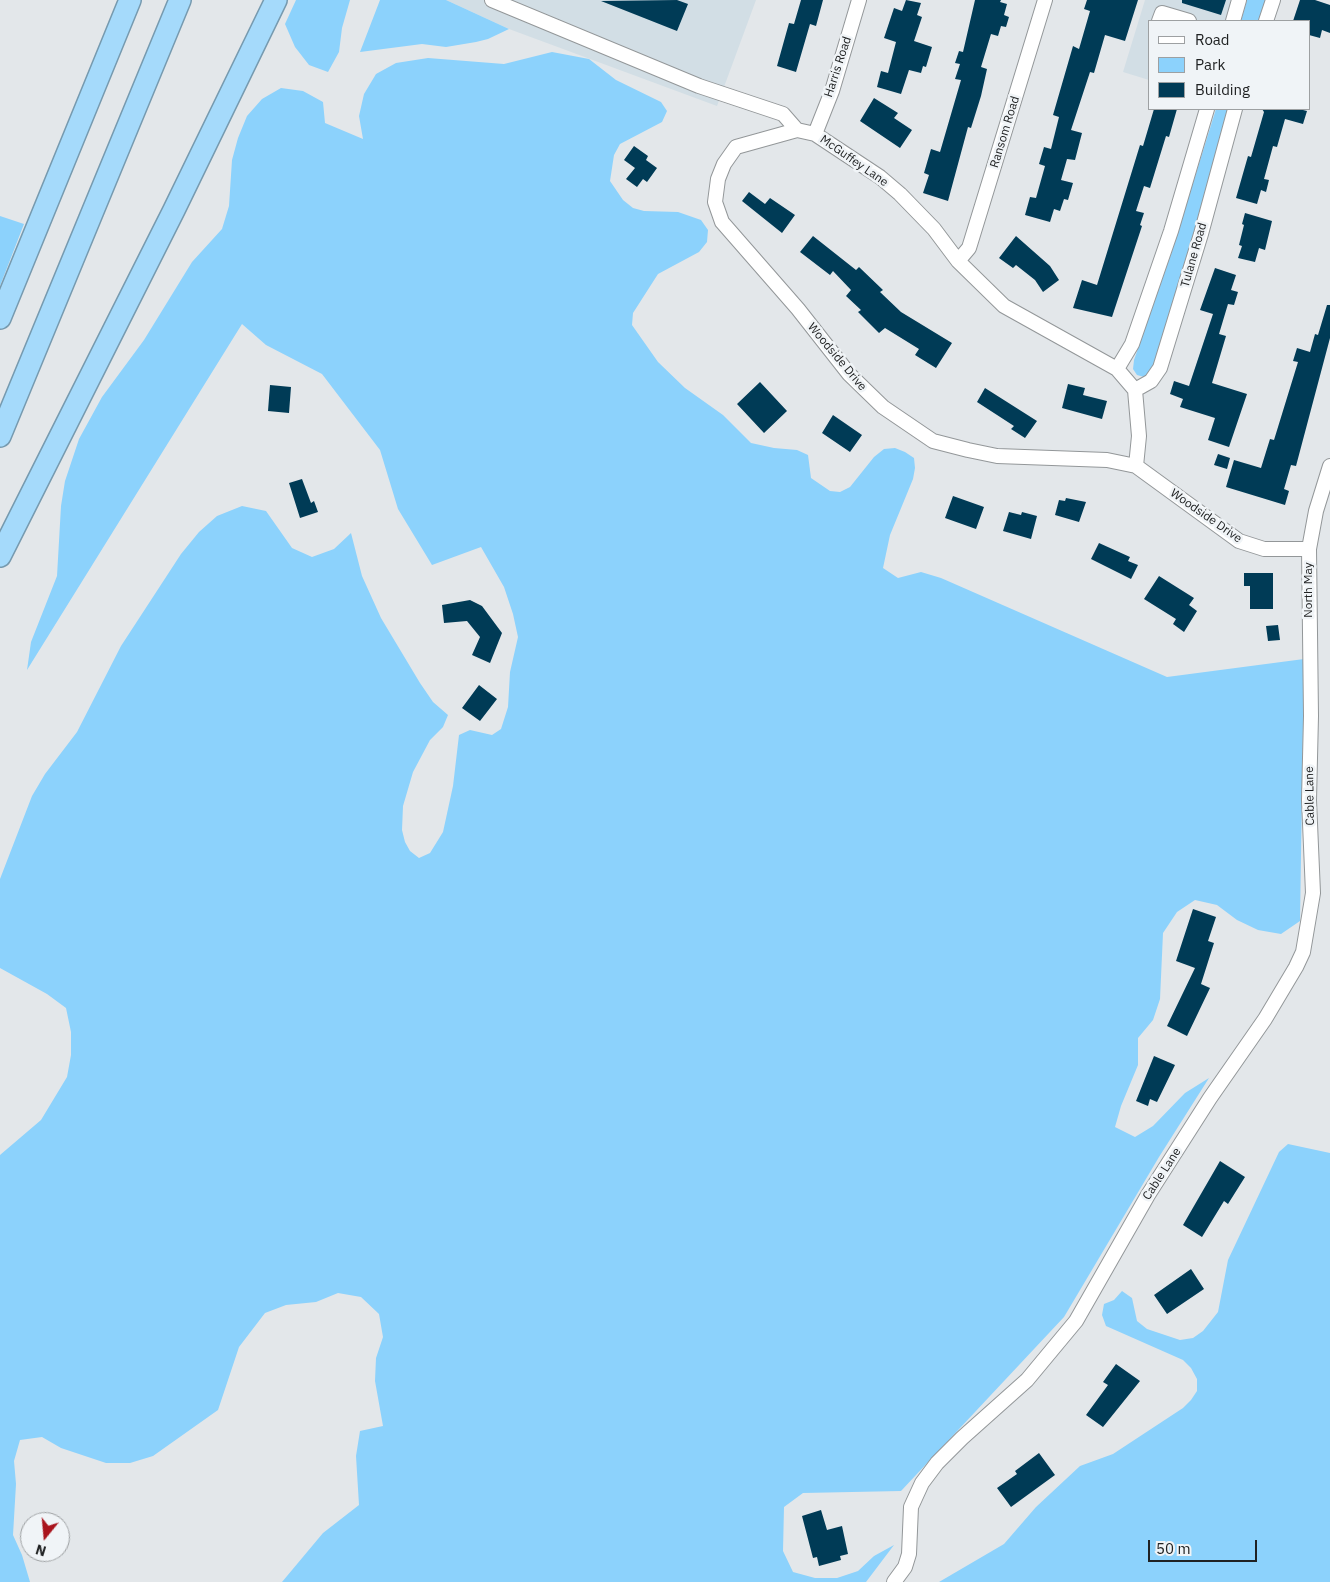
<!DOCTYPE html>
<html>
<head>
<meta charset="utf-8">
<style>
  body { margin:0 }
  #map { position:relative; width:1330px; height:1582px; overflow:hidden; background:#e3e7ea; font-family:"IBM Plex Sans",sans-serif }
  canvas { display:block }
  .legend { position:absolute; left:1148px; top:20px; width:162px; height:90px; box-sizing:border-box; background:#f0f4f7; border:1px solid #9da0a2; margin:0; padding:6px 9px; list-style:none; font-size:15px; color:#202223 }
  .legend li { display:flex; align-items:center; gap:10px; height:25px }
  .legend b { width:25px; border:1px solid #9da0a2 }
  .north { position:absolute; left:20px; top:1512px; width:50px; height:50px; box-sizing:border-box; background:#f0f4f7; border:1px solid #9da0a2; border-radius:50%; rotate:197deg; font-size:14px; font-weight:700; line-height:20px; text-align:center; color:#202223 }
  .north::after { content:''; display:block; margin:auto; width:18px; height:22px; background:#a9141d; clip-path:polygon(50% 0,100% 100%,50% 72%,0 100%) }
  .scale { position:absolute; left:1148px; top:1540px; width:109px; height:22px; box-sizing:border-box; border:2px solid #202223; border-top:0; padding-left:6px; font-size:15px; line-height:18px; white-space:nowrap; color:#202223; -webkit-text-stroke:4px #f0f4f7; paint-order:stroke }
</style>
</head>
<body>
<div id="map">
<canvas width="1330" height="1582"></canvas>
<ul class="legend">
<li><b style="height:6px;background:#fff"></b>Road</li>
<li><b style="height:14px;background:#8cd2fc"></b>Park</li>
<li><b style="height:14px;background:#003b56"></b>Building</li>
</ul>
<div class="north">N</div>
<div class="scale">50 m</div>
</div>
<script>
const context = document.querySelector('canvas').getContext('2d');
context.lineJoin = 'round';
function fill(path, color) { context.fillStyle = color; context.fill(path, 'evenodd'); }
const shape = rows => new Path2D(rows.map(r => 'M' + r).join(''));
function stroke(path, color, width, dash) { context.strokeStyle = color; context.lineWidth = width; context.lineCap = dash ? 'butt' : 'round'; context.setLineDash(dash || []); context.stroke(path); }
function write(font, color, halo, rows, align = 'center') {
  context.font = font + ' "IBM Plex Sans",sans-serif'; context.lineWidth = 5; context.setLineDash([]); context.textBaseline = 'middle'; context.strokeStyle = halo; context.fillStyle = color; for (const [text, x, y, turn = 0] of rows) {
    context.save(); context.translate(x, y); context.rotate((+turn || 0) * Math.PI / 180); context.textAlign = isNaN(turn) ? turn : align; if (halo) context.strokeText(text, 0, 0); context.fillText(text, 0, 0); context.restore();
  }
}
fill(shape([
  [446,0,756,0,717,106,509,29],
  [1145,0,1235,0,1228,21,1149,21,1149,80,1123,72]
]), '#d2dee5');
fill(shape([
  [296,0,350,0,342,28,339,52,328,72,309,65,295,47,285,24],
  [380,0,446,0,509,29,488,39,476,42,446,47,422,44,360,52],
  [1247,0,1269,0,1262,21,1241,21],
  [552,52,589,59,616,80,661,102,667,111,662,122,620,144,614,155,610,181,623,200,633,208,644,211,678,212,701,220,708,230,707,242,699,252,658,274,633,313,632,325,658,362,685,388,723,415,751,443,774,448,797,450,808,455,811,478,830,491,840,492,850,487,874,457,884,449,895,448,905,452,914,458,915,468,913,479,890,535,883,568,898,578,921,572,941,578,1167,677,1304,659,1300,921,1281,934,1258,930,1237,920,1217,905,1195,900,1177,912,1163,933,1160,999,1153,1020,1138,1038,1138,1065,1121,1106,1115,1127,1135,1137,1153,1126,1185,1093,1209,1078,1159,1157,1064,1317,901,1491,803,1493,784,1507,783,1551,793,1572,815,1578,837,1578,858,1571,874,1556,894,1545,866,1582,282,1582,323,1533,359,1505,356,1456,360,1431,383,1426,375,1381,376,1358,383,1337,379,1314,361,1297,338,1293,316,1302,286,1305,265,1313,239,1347,218,1410,153,1456,130,1463,106,1463,61,1448,42,1437,20,1440,14,1461,16,1484,13,1535,22,1555,30,1582,0,1582,0,1155,41,1120,67,1077,71,1055,71,1032,66,1008,47,994,0,968,0,879,32,796,45,774,77,732,121,646,181,554,199,532,217,516,242,506,266,511,292,548,312,557,334,549,351,533,362,576,381,618,420,683,433,702,448,715,443,727,430,740,413,772,403,806,402,830,405,842,410,851,419,858,430,853,443,832,453,786,459,735,470,730,492,735,501,729,508,707,510,672,518,637,513,614,504,587,481,547,432,565,398,509,380,450,322,374,266,345,242,324,27,670,31,642,57,576,61,506,65,481,79,439,102,397,144,340,192,262,222,229,229,206,232,160,238,138,247,116,262,99,281,88,303,91,323,102,325,123,363,139,359,116,364,94,376,74,396,63,428,58,504,64],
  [1216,109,1232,109,1152,373,1144,377,1137,375,1133,369,1134,360,1171,254],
  [0,216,24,224,0,286],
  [1288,1144,1330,1153,1330,1582,939,1582,1004,1544,1036,1507,1080,1466,1113,1454,1183,1408,1191,1400,1197,1391,1197,1379,1191,1368,1183,1360,1106,1326,1102,1315,1104,1304,1114,1300,1122,1291,1132,1298,1137,1321,1147,1329,1180,1340,1193,1338,1203,1331,1218,1312,1228,1260,1279,1152]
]), '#8cd2fc');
fill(shape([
  [677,0,688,4,677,31,601,1],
  [801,0,823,0,816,26,810,24,796,72,777,66,789,23,794,24],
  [906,0,921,3,917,15,922,17,914,41,932,47,926,67,923,66,921,73,909,70,901,94,877,87,881,71,888,73,896,42,884,38,894,8,902,11],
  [975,0,1001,0,1000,2,1007,4,1004,15,1009,17,1006,27,1001,26,998,36,991,34,981,67,987,69,981,96,971,128,968,127,948,201,923,193,929,175,924,173,931,149,940,152,961,80,955,79,960,64,955,63,959,51,963,52],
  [1087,0,1138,0,1125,41,1105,35,1094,73,1090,72,1071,130,1082,133,1075,160,1067,159,1061,180,1073,183,1068,200,1064,199,1060,211,1054,209,1050,222,1025,215,1030,197,1036,198,1045,166,1039,164,1044,147,1051,149,1059,117,1053,115,1073,46,1079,49,1090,11,1084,9],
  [1182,0,1226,0,1221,15,1182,3],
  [1300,0,1315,0,1330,5,1330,33,1322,30,1320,38,1309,35,1309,21,1293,21],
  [874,98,898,113,894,118,912,130,900,148,860,121],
  [1154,109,1177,109,1169,137,1166,136,1150,188,1144,186,1136,211,1144,213,1140,225,1142,226,1112,317,1073,308,1082,280,1097,285,1140,145,1143,146],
  [1262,109,1299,109,1307,111,1303,124,1285,119,1277,147,1273,146,1264,179,1269,180,1266,192,1261,190,1257,204,1236,198,1248,156,1251,157,1264,112],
  [634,146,648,156,646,160,657,168,647,182,643,179,637,187,626,179,635,168,624,160],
  [749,192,765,204,770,198,795,215,782,233,742,201],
  [1245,213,1272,221,1265,250,1259,248,1255,262,1238,258,1242,246,1239,245,1244,225,1242,224],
  [813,236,856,270,859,267,883,290,880,292,901,312,952,343,936,368,915,355,919,349,885,328,879,333,858,312,861,310,846,296,851,290,833,271,830,275,800,252],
  [1016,236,1050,266,1059,280,1043,292,1035,280,1016,265,1013,268,999,258],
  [1215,268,1236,275,1231,290,1238,292,1234,305,1228,304,1219,334,1226,336,1212,383,1247,394,1229,447,1208,440,1215,418,1180,407,1183,399,1170,394,1174,381,1189,386,1213,314,1200,310],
  [1327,305,1330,305,1330,338,1296,466,1291,465,1284,489,1289,491,1285,505,1226,487,1234,460,1261,468,1270,439,1274,440,1298,362,1293,361,1297,348,1310,352,1315,334,1318,335],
  [760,382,787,411,764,433,737,404],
  [1068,384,1085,388,1083,395,1107,401,1102,419,1062,408],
  [270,385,291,387,289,413,268,411],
  [985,388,1037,421,1025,438,1011,429,1014,426,977,402],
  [833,415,862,435,850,452,822,433],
  [1218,454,1230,458,1227,469,1214,465],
  [302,479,311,503,314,501,318,512,300,518,289,483],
  [953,496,984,507,976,529,945,518],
  [1066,498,1086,502,1079,522,1055,515,1059,500,1065,501],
  [1009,512,1021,515,1022,512,1037,516,1031,539,1003,531],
  [1099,543,1130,557,1128,561,1138,565,1131,579,1091,559],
  [1244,573,1273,573,1273,609,1250,609,1250,586,1244,586],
  [1159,576,1194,598,1189,605,1197,611,1184,632,1173,624,1176,619,1144,599],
  [470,600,482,606,502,633,490,663,472,655,480,637,467,621,444,623,442,605],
  [1278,625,1280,640,1268,641,1266,626],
  [479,685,497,699,480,721,462,708],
  [1193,909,1216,917,1208,941,1214,943,1201,984,1210,988,1187,1036,1167,1026,1195,968,1176,961],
  [1154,1056,1175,1065,1157,1102,1150,1099,1148,1106,1136,1101],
  [1220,1161,1245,1177,1228,1204,1224,1201,1202,1237,1183,1225],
  [1191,1269,1204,1289,1167,1314,1154,1295],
  [1116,1364,1140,1381,1103,1427,1086,1415,1108,1385,1103,1382],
  [1039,1453,1055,1475,1011,1507,997,1488,1017,1474,1015,1471],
  [821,1510,827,1530,842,1526,848,1554,840,1556,841,1560,819,1566,817,1557,813,1558,802,1516]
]), '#003b56');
const minor = shape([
  [492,0,699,86,783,114,797,130,815,134,880,177,900,194,934,229,958,261,1004,306,1117,369,1135,390,1139,436,1136,466],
  [1159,21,1162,13,1189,21],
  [1233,21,1239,0],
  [1266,21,1273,0],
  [797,130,736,147,724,164,718,179,715,202,722,222,798,309,849,374,883,407,933,441,968,450,997,456,1107,460,1136,466,1239,541,1264,549,1309,549],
  [815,134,832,91,859,0],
  [958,261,969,248,1045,0],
  [1117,369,1132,344,1171,231,1207,109],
  [1135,390,1151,381,1160,368,1201,234,1235,109],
  [894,1582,905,1567,909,1554,911,1507,922,1483,937,1463,962,1438,1027,1380,1076,1321,1148,1195,1210,1098,1265,1019,1296,967,1303,952,1313,893,1309,800,1311,716,1309,549,1316,511,1330,466]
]);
const highway = shape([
  [0,318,130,0],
  [0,436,180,0],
  [0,556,174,210,276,0]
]);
stroke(minor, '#939799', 16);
stroke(highway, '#769aaf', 24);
stroke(minor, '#fff', 14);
stroke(highway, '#a5dafb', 21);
write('12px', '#202223', '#f0f4f7', [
  ["Harris Road",838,67,-72],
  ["Ransom Road",1005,132,-73],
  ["McGuffey Lane",854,161,35],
  ["Tulane Road",1194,255,-74],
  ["Woodside Drive",837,357,50],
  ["Woodside Drive",1206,516,35],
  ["North May",1309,590,-90],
  ["Cable Lane",1310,796,-91],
  ["Cable Lane",1162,1174,-57]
]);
</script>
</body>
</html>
